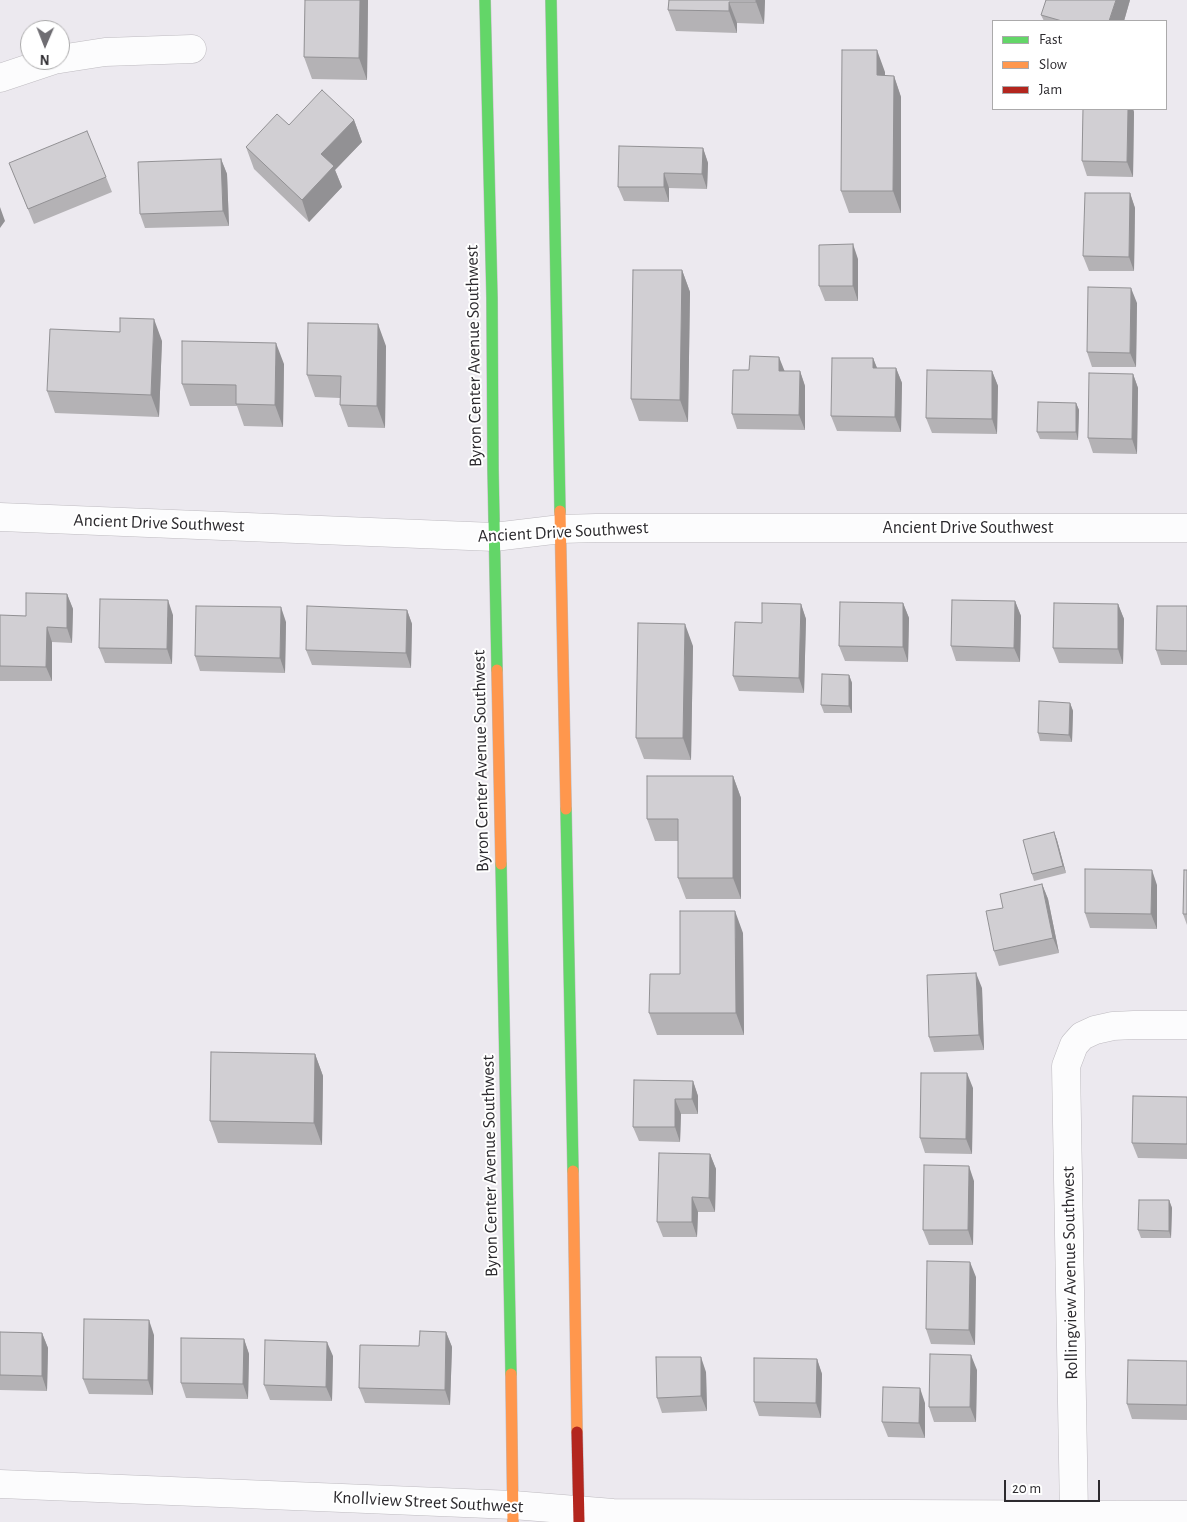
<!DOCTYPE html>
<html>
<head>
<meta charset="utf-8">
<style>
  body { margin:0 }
  #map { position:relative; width:1187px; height:1522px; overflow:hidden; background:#ece9ef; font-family:"Alegreya Sans",sans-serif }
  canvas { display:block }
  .legend { position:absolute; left:992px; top:20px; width:175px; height:90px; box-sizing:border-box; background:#fff; border:1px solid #abaaab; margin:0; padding:6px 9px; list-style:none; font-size:15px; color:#2c2a2e }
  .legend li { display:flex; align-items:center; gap:10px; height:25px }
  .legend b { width:25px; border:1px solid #abaaab }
  .north { position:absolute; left:20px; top:20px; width:50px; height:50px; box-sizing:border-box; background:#fff; border:1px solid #abaaab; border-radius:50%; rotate:181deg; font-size:14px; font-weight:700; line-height:20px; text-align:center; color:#2c2a2e }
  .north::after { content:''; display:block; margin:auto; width:18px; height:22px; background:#6f6d72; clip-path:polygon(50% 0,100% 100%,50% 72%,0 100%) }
  .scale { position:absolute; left:1004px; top:1480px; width:96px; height:22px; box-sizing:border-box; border:2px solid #2c2a2e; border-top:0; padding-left:6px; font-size:15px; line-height:18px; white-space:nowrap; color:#2c2a2e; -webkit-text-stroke:4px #fff; paint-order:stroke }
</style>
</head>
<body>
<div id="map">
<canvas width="1187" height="1522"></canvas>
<ul class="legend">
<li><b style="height:6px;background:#63d668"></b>Fast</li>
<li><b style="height:6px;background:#ff974d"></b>Slow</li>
<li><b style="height:6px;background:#b3261e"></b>Jam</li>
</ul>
<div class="north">N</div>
<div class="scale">20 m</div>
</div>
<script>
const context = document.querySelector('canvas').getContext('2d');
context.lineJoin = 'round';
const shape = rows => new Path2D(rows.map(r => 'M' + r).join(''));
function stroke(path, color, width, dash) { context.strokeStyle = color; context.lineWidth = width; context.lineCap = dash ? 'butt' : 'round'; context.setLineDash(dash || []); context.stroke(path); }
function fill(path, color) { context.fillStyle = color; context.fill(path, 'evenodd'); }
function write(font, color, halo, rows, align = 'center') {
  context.font = font + ' "Alegreya Sans",sans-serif'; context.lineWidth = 4; context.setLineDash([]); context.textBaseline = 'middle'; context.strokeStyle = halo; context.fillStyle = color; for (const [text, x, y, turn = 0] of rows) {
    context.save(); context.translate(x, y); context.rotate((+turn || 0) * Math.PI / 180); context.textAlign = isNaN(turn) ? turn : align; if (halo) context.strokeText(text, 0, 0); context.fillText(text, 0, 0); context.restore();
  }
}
const street = shape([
  [60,59,105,52,192,49],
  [0,78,54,60],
  [0,517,494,537,561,529,596,528,1187,528],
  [0,1484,513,1505,613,1513,1187,1515],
  [1074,1514,1066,1066,1074,1045,1082,1036,1095,1030,1113,1026,1134,1025,1187,1025]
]);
const fast = shape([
  [485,0,492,298,493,469,497,670],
  [551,0,560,511],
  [566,809,573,1171],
  [501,864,511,1374]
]);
const slow = shape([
  [560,511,566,809],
  [497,670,501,864],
  [573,1171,577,1432],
  [511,1374,513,1522]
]);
const jam = shape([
  [577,1432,579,1522]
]);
stroke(street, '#bebbc0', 29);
stroke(fast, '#bebbc0', 12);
stroke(slow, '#bebbc0', 12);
stroke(jam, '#bebbc0', 12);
stroke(street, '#fcfcfd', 28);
stroke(fast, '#63d668', 11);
stroke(slow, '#ff974d', 11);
stroke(jam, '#b3261e', 11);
fill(shape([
  [305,0,368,0,367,80,312,79,304,57],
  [669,0,765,0,764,24,737,23,737,33,676,31,668,10],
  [1130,0,1124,21,1044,21,1041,15],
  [885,72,885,76,894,76,901,97,901,213,849,213,841,191],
  [1083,109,1133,109,1134,112,1133,177,1087,176,1082,161],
  [354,120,362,142,335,170,342,187,309,222,254,169,246,147,289,125],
  [703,148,708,163,707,189,669,188,669,202,624,201,618,187],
  [221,159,227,174,229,226,145,228,140,214],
  [9,163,106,177,112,192,34,224],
  [1130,193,1135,208,1134,271,1089,271,1083,256],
  [858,259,858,301,825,301,819,286],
  [682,270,690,292,688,422,639,421,631,399],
  [1137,303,1136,367,1092,367,1087,352],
  [162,341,159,417,55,413,47,391],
  [386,346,385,428,348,427,340,405,340,398,315,397,307,375],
  [873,358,877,368,896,368,902,383,901,432,837,431,831,416],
  [284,364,283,427,244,426,237,406,190,406,182,384],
  [784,371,800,371,805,386,805,430,737,429,732,414],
  [992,371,998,386,997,434,932,433,926,418],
  [1133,374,1138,388,1137,454,1093,453,1088,438],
  [1076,403,1079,410,1078,440,1040,439,1037,432],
  [67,594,73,609,72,643,52,642,52,681,0,681,0,615,26,616],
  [1015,601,1021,616,1020,662,956,661,951,646],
  [903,603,909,618,908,662,845,661,839,646],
  [801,604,806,619,804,693,739,691,733,676,762,623],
  [1118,604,1124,619,1123,664,1059,663,1053,648],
  [1187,606,1187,665,1161,665,1156,650],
  [407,610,412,624,411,668,312,665,306,650],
  [173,615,172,664,105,663,99,648],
  [286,622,285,673,200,671,195,656],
  [693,646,691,760,644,759,636,738],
  [849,675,852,683,852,713,824,713,821,705],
  [1070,703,1073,711,1072,742,1040,741,1038,733],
  [733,776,741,798,741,899,686,899,678,878,678,841,655,841,647,819],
  [1054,832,1057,840,1066,873,1034,881,1032,874],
  [1187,870,1187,925,1183,914],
  [1042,884,1048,899,1059,953,999,966,994,951,1003,908],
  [1157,885,1157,929,1090,928,1085,913],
  [743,933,744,1035,657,1035,649,1013,680,974],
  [982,988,984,1050,934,1052,929,1037],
  [315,1054,323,1076,322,1145,218,1143,210,1121],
  [693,1081,698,1096,698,1114,681,1114,680,1142,639,1141,633,1127],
  [973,1088,972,1154,925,1153,920,1138],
  [1187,1097,1187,1159,1138,1158,1132,1143],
  [710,1154,716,1169,715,1212,698,1212,697,1237,663,1237,657,1222],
  [974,1181,973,1245,929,1245,923,1230],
  [1169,1200,1172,1208,1171,1238,1141,1238,1138,1230],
  [976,1277,975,1345,931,1344,926,1329],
  [0,1332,42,1333,48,1348,47,1391,0,1390],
  [446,1332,452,1347,450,1405,365,1403,359,1388,419,1346],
  [154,1335,153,1395,89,1394,83,1379],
  [244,1339,249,1354,248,1399,186,1398,181,1383],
  [333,1356,332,1401,270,1400,264,1385],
  [817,1359,822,1374,821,1418,759,1416,754,1402],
  [1187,1361,1187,1420,1132,1419,1127,1404],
  [977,1370,976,1422,934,1422,929,1407],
  [706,1372,707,1411,662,1413,657,1398],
  [925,1403,925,1438,888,1437,882,1422]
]), '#b4b2b5');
fill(shape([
  [360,0,368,0,367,80,359,58],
  [756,0,765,0,764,24,756,2],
  [1116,0,1130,0,1124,21,1109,21],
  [729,2,737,23,737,33,729,11],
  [877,50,885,72,885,97,877,75],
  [894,76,901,97,901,213,893,191],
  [1128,109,1133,109,1134,112,1133,177,1127,162],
  [354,120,362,142,335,170,342,187,309,222,302,200,321,154],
  [703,148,708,163,707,189,702,174],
  [221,159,227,174,229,226,223,211],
  [664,173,669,188,669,202,664,187],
  [1130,193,1135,208,1134,271,1129,257],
  [0,207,5,221,0,228],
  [853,244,858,259,858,301,853,286],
  [682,270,690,292,688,422,680,400],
  [1131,288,1137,303,1136,367,1130,353],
  [154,319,162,341,159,417,151,395],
  [378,324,386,346,385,428,377,406],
  [276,343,284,364,283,427,275,405],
  [779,357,785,372,779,371],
  [873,358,879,373,873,368],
  [896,368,902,383,901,432,895,417],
  [800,371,805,386,805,430,799,415],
  [992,371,998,386,997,434,992,419],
  [1133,374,1138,388,1137,454,1132,439],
  [1076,403,1079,410,1078,440,1076,432],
  [67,594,73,609,72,643,67,628],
  [168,600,173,615,172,664,167,649],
  [1015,601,1021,616,1020,662,1014,648],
  [903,603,909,618,908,662,903,647],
  [801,604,806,619,804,693,799,678],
  [1118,604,1124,619,1123,664,1118,649],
  [281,607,286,622,285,673,280,658],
  [407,610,412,624,411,668,406,653],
  [685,624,693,646,691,760,683,738],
  [47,627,52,642,52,681,46,667],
  [849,675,852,683,852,713,849,706],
  [1070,703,1073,711,1072,742,1069,735],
  [733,776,741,798,741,899,733,878],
  [1054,832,1057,840,1066,873,1063,866],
  [1152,870,1157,885,1157,929,1151,914],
  [1042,884,1048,899,1059,953,1053,938],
  [735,911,743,933,744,1035,736,1013],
  [976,973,982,988,984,1050,979,1035],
  [315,1054,323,1076,322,1145,314,1123],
  [967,1073,973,1088,972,1154,966,1139],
  [693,1081,698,1096,698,1114,692,1099],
  [675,1099,681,1114,680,1142,675,1127],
  [710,1154,716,1169,715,1212,709,1198],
  [969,1166,974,1181,973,1245,968,1230],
  [692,1197,698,1212,697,1237,692,1222],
  [1169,1200,1172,1208,1171,1238,1169,1231],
  [970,1262,976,1277,975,1345,969,1330],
  [149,1320,154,1335,153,1395,148,1380],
  [446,1332,452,1347,450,1405,445,1390],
  [42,1333,48,1348,47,1391,42,1376],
  [244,1339,249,1354,248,1399,243,1384],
  [327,1342,333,1356,332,1401,326,1387],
  [971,1355,977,1370,976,1422,970,1407],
  [701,1357,706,1372,707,1411,701,1396],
  [817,1359,822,1374,821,1418,816,1403],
  [920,1388,925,1403,925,1438,919,1423]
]), '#929194');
const building = shape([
  [305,0,360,0,359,58,304,57,305,0],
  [669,0,756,0,756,2,729,2,729,11,668,10,669,0],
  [1046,0,1116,0,1109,21,1062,21,1041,15,1046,0],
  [842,50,877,50,877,75,894,76,893,191,841,191,842,50],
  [322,90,354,120,321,154,334,166,302,200,246,147,277,114,289,125,322,90],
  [1083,109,1128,109,1127,162,1082,161,1083,109],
  [87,131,106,177,28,209,9,163,87,131],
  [619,146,703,148,702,174,664,173,664,187,618,187,619,146],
  [221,159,223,211,140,214,138,162,221,159],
  [1085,193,1130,193,1129,257,1083,256,1085,193],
  [853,244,853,286,819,286,819,245,853,244],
  [633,270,682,270,680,400,631,399,633,270],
  [1088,287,1131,288,1130,353,1087,352,1088,287],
  [120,318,154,319,151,395,47,391,50,329,120,332,120,318],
  [308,323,378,324,377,406,340,405,341,376,307,375,308,323],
  [182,341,276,343,275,405,236,404,236,385,182,384,182,341],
  [750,356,779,357,779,371,800,371,799,415,732,414,733,370,749,370,750,356],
  [832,358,873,358,873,368,896,368,895,417,831,416,832,358],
  [927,370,992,371,992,419,926,418,927,370],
  [1089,373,1133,374,1132,439,1088,438,1089,373],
  [1038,402,1076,403,1076,432,1037,432,1038,402],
  [26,593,67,594,67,628,47,627,46,667,0,666,0,615,26,616,26,593],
  [100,599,168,600,167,649,99,648,100,599],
  [952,600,1015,601,1014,648,951,646,952,600],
  [840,602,903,603,903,647,839,646,840,602],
  [762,603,801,604,799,678,733,676,735,622,762,623,762,603],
  [1054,603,1118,604,1118,649,1053,648,1054,603],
  [196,606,281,607,280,658,195,656,196,606],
  [307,606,407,610,406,653,306,650,307,606],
  [1157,606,1187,606,1187,651,1156,650,1157,606],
  [638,623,685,624,683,738,636,738,638,623],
  [822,674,849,675,849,706,821,705,822,674],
  [1039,701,1070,703,1069,735,1038,733,1039,701],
  [647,776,733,776,733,878,678,878,678,819,647,819,647,776],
  [1054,832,1063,866,1032,874,1023,840,1054,832],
  [1085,869,1152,870,1151,914,1085,913,1085,869],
  [1184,870,1187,870,1187,914,1183,914,1184,870],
  [1042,884,1053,938,994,951,986,911,1003,908,1000,894,1042,884],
  [680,911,735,911,736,1013,649,1013,650,974,680,974,680,911],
  [976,973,979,1035,929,1037,927,975,976,973],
  [211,1052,315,1054,314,1123,210,1121,211,1052],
  [921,1073,967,1073,966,1139,920,1138,921,1073],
  [634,1080,693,1081,692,1099,675,1099,675,1127,633,1127,634,1080],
  [1133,1096,1187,1097,1187,1144,1132,1143,1133,1096],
  [659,1153,710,1154,709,1198,692,1197,692,1222,657,1222,659,1153],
  [924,1165,969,1166,968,1230,923,1230,924,1165],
  [1139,1200,1169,1200,1169,1231,1138,1230,1139,1200],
  [927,1261,970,1262,969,1330,926,1329,927,1261],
  [84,1319,149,1320,148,1380,83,1379,84,1319],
  [420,1331,446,1332,445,1390,359,1388,360,1345,419,1346,420,1331],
  [0,1332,42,1333,42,1376,0,1375,0,1332],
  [181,1338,244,1339,243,1384,181,1383,181,1338],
  [265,1340,327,1342,326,1387,264,1385,265,1340],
  [930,1354,971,1355,970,1407,929,1407,930,1354],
  [656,1357,701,1357,701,1396,657,1398,656,1357],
  [754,1358,817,1359,816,1403,754,1402,754,1358],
  [1128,1360,1187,1361,1187,1405,1127,1404,1128,1360],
  [883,1387,920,1388,919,1423,882,1422,883,1387]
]);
fill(building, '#d1cfd3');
stroke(building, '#929194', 1);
write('18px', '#2c2a2e', '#fff', [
  ["Byron Center Avenue Southwest",474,356,-91],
  ["Ancient Drive Southwest",159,523,2],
  ["Ancient Drive Southwest",968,528],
  ["Ancient Drive Southwest",563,532,-3],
  ["Byron Center Avenue Southwest",481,761,-91],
  ["Byron Center Avenue Southwest",490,1166,-91],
  ["Rollingview Avenue Southwest",1070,1273,-91],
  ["Knollview Street Southwest",428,1502,3]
]);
</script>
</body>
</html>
